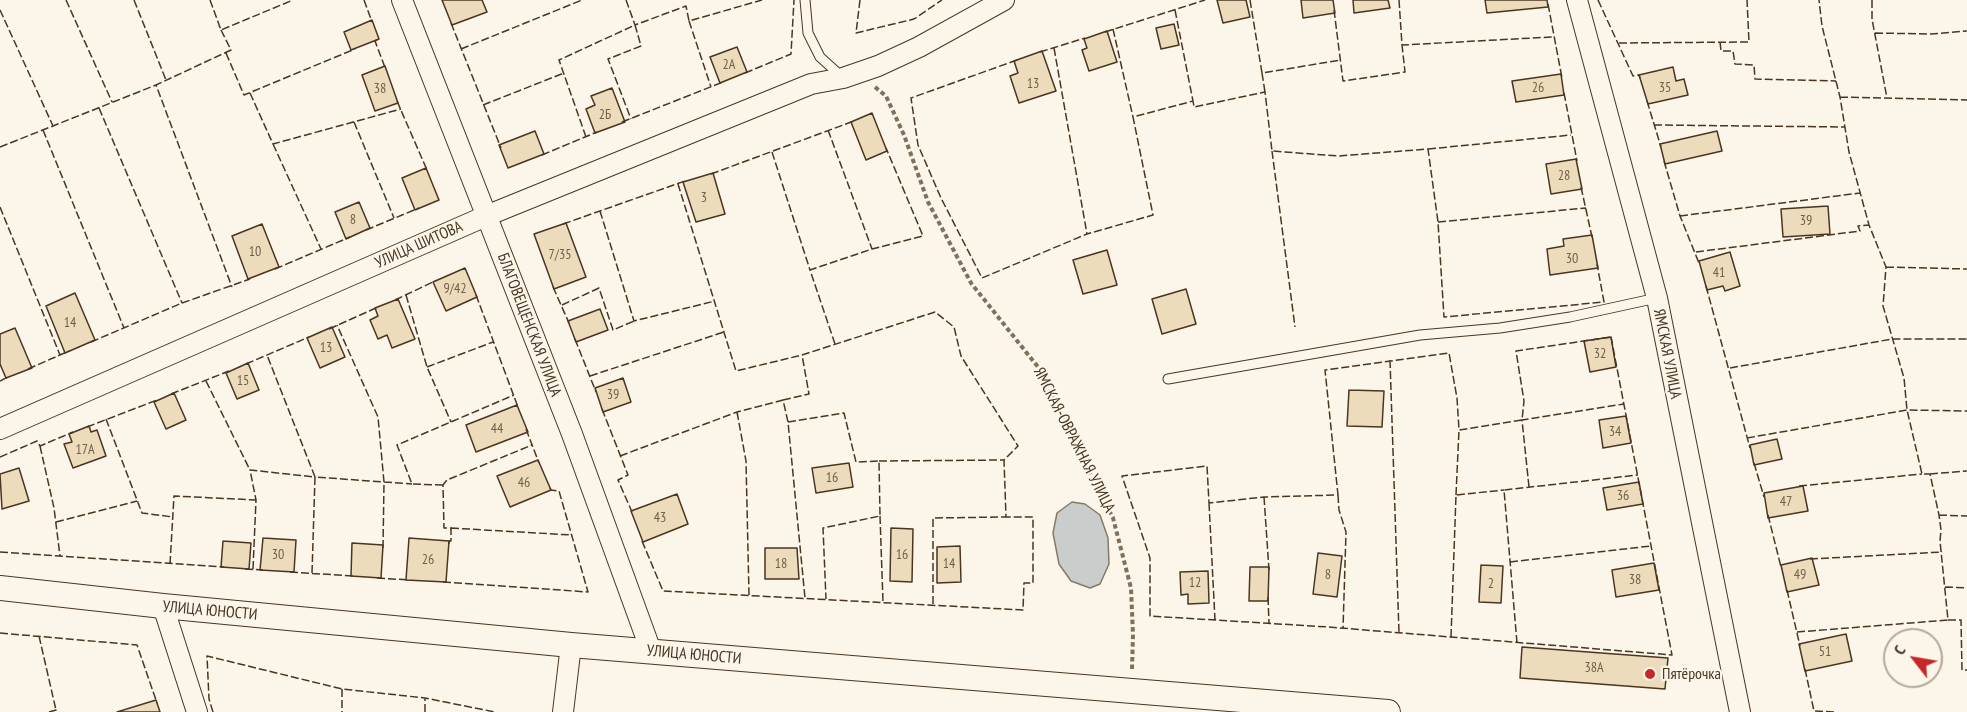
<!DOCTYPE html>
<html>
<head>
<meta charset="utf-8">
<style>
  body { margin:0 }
  #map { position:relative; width:1967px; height:712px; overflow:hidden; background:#fbf6e9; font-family:"PT Sans Narrow",sans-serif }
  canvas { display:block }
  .north { position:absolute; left:1883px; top:628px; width:60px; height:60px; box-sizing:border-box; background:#fbf6e9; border:2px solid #b4a999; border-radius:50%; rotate:301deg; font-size:16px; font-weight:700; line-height:24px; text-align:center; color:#4a3520 }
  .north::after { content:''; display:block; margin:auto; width:21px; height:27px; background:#c62828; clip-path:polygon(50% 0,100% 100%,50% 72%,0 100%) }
</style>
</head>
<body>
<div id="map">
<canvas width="1967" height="712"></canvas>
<div class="north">С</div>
</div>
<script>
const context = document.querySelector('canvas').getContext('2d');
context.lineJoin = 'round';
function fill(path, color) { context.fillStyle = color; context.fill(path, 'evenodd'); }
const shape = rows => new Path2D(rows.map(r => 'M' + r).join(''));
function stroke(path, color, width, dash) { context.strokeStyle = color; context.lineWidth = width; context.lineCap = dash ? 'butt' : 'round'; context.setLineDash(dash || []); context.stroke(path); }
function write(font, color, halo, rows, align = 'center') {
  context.font = font + ' "PT Sans Narrow",sans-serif'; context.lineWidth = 4.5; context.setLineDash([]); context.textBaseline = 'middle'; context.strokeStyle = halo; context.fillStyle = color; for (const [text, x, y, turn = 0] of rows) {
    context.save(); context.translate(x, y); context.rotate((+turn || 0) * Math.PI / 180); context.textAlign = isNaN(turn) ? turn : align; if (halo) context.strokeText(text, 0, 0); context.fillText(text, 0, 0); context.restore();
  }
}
const water = shape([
  [1072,502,1085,504,1100,515,1108,538,1109,564,1100,584,1090,588,1071,581,1059,564,1053,533,1057,513,1072,502]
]);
fill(water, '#c9cecd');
stroke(water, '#887966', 1.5);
const building = shape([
  [442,0,482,0,487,12,452,25,442,0],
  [1217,0,1246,0,1250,17,1223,23,1217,0],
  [1301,0,1333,0,1335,13,1303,18,1301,0],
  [1353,0,1388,0,1390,8,1354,13,1353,0],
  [1485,0,1547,0,1548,7,1487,13,1485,0],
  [372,20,379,39,351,50,344,32,372,20],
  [1174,24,1179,45,1161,49,1156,28,1174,24],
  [1107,31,1117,62,1089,71,1082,50,1087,48,1084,39,1107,31],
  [737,47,747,72,720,83,710,57,737,47],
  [1042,51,1056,91,1019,103,1010,76,1018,73,1014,61,1042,51],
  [385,66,398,103,375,111,362,75,385,66],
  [1673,67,1676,81,1684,79,1688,95,1648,104,1639,75,1673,67],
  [1561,74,1564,95,1516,102,1512,81,1561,74],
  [612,88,625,122,595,133,586,109,595,105,591,96,612,88],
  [872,113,887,151,866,160,851,122,872,113],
  [535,131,544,154,508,168,499,145,535,131],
  [1717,131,1722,151,1665,164,1660,144,1717,131],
  [1576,159,1582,189,1551,194,1546,164,1576,159],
  [426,168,439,200,415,210,402,178,426,168],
  [713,173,725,214,696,222,683,182,713,173],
  [359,202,370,228,346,239,335,212,359,202],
  [1828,206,1830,234,1783,237,1781,209,1828,206],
  [566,223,586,277,554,289,534,234,566,223],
  [262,224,279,267,248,279,232,236,262,224],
  [1592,235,1598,268,1550,275,1547,249,1564,246,1563,239,1592,235],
  [1107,250,1117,285,1083,294,1073,260,1107,250],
  [1730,252,1740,286,1725,291,1723,286,1707,290,1699,261,1730,252],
  [465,268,477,297,446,311,433,282,465,268],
  [1186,289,1196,324,1162,334,1152,299,1186,289],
  [75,293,95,340,65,353,46,306,75,293],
  [398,299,415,339,392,348,387,335,378,339,370,320,378,316,375,308,398,299],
  [600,309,608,330,576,342,568,321,600,309],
  [332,327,345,357,320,368,307,338,332,327],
  [15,328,32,368,6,378,0,364,0,334,15,328],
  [1611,337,1616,367,1590,372,1584,341,1611,337],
  [248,363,259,390,237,399,226,373,248,363],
  [623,378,631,402,603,412,595,388,623,378],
  [1349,390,1384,391,1382,427,1347,426,1349,390],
  [174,393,186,420,166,429,154,402,174,393],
  [517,405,528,432,476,452,466,425,517,405],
  [1626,416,1631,443,1603,448,1599,420,1626,416],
  [89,426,91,432,97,430,106,456,73,468,64,444,72,442,69,434,89,426],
  [1777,439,1782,459,1754,465,1750,445,1777,439],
  [538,460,551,490,510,507,497,476,538,460],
  [849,463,853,487,816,493,812,468,849,463],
  [19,468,29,501,2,509,0,474,19,468],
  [1639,482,1643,504,1607,510,1603,488,1639,482],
  [1803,486,1808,511,1768,518,1764,493,1803,486],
  [677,494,688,524,643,542,631,511,677,494],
  [891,528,913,529,912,582,890,581,891,528],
  [263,538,296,540,294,572,260,570,263,538],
  [409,538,449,541,446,582,406,580,409,538],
  [223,541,251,543,249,569,221,567,223,541],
  [352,543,383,545,381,578,351,576,352,543],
  [960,546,961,582,937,583,937,547,960,546],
  [765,548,797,548,799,579,765,579,765,548],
  [1318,553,1342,556,1337,597,1313,594,1318,553],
  [1812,558,1819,585,1787,592,1781,565,1812,558],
  [1654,563,1659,590,1616,597,1612,570,1654,563],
  [1481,565,1503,566,1501,603,1479,602,1481,565],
  [1250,567,1269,567,1268,601,1249,601,1250,567],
  [1208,571,1209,603,1188,604,1188,594,1181,595,1180,572,1208,571],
  [1846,634,1852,661,1805,671,1799,644,1846,634],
  [1522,647,1668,658,1665,689,1520,678,1522,647],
  [156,700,160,712,117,712,156,700]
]);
fill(building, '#ecdcbc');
stroke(building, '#4a3520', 1.5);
const service = shape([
  [805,0,808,33,820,57,841,76],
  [1168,379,1420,335,1500,328,1570,317,1657,298]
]);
const minor = shape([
  [402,0,572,434,651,651],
  [1577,0,1657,298,1740,712],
  [0,429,486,216,811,84,843,78,878,66,919,47,1004,0],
  [163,606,197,712],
  [563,712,571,645]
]);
const tertiary = shape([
  [0,588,163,606,571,645,1388,712]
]);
stroke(service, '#4a3520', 11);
stroke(minor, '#4a3520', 22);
stroke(tertiary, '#4a3520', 26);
stroke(shape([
  [875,87,886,96,904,135,928,202,971,283,1038,367,1070,434,1113,518,1131,588,1133,635,1132,669]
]), '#7f6f5c', 4, [4.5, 3]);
stroke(service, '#fbf6e9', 9);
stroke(minor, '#fbf6e9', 20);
stroke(tertiary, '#fbf6e9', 24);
stroke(shape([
  [66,0,112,102],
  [134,0,166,80],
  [210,0,221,30,293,0],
  [364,0,372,22],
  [626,0,635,25,686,6,689,21,762,0],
  [860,0,856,33,914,19,942,0],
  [1250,0,1262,73,1341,60],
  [1399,0,1402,45,1552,37],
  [1598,0,1633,76,1639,75,1640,78],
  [1872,0,1872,19,1887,98],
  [1548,4,1562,78],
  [0,10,53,126],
  [1175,10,1193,101],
  [1334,10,1343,81,1405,72,1402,45],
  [689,21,711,87],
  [451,23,501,148],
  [1113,29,1133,117],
  [221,30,231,50,156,85,232,287],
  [1105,32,1205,0],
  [1875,33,1931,34,1967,31],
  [377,40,375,41,386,70],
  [1720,42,1721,51,1733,51,1735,64,1754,65,1755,79,1836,81],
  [1619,43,1749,42,1747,0],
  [1054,48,1087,234],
  [461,49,582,0],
  [1040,52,1085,38],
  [226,53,244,95,355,49],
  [1017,60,911,98,918,145,941,198,982,278,1087,234,1153,215,1133,117,1193,101,1194,107,1265,92,1272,151,1338,156,1428,149,1438,222,1444,317,1604,302,1597,264],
  [745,73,791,54,794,0],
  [1262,73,1265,92],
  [250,93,273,144,401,109],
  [1564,93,1577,161],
  [1840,97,1967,100],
  [397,101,427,170],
  [1647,101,1661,147],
  [483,105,564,73],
  [99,108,182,303],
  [354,122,394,218],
  [622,122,723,82],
  [1654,125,1845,127],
  [43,130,124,328],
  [828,130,872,249],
  [586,137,559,60,635,25,641,46,608,59,631,119],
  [273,144,321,249],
  [0,147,156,85],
  [1428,149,1571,135],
  [1272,151,1295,327],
  [772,152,810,270],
  [542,155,597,132],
  [1664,161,1680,216,1699,263],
  [711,174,854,121],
  [1581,187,1592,237],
  [0,207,60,355],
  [600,211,634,321,715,301],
  [1680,216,1860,193],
  [1438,222,1586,208],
  [563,224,685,181],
  [366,230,419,208],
  [1696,252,1860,231,1858,226,1869,225],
  [1886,267,1967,269],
  [275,269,350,237],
  [1706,286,1750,448],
  [553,287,569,323],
  [406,295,427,367,451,422],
  [476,295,518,407],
  [395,300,435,281],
  [562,305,599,288,613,330,634,321],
  [329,329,378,307],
  [1611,337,1672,655,1328,627,1150,616,1150,558,1122,476,1207,466,1209,503,1264,497,1338,495,1325,370,1449,353,1457,398,1459,430,1522,420,1524,401,1516,351,1611,337],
  [575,339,596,392],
  [91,342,182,303,250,279],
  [835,344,810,270,872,249,923,236,886,148],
  [1390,360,1399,633],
  [246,364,309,337],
  [427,367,493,342],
  [1730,368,1892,339,1967,339],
  [28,369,69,351],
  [590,376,724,332],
  [0,381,8,377],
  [206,381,250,470],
  [171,394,229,371],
  [783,400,809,394,802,355],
  [602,409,628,475,618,480,632,512],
  [737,412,746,461,749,595],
  [106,419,142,513,173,517],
  [788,422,844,413,856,462,879,461,880,516,823,528,826,599],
  [87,427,157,400],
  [526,429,539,463],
  [1747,438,1907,410,1967,411],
  [40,446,54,508,60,556],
  [620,456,737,412,783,400,788,422,805,598],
  [0,457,37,441,40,446,73,432],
  [879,461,1004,460],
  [1754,463,1764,497],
  [1930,474,1967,471],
  [443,485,412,484,397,445,514,395],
  [1799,486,1922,474],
  [1529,487,1522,420,1624,404],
  [1338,495,1339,510,1346,532,1343,629],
  [1456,495,1459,430],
  [1264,497,1269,570],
  [1209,503,1215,620],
  [1768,515,1781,567],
  [1939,515,1967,516],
  [880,516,883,602],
  [56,522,137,501],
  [451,528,571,535],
  [642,541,663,591,1023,610,1024,583,1033,583,1033,517,1006,517,1004,460,1018,446,961,356,954,327,935,312,802,355,736,371,678,184],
  [449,544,449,541,451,541,451,528,444,528,443,485,447,480,532,445],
  [383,548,384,482,412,484],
  [0,552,224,567],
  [1810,559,1942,552],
  [1510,562,1651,546],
  [170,564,174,496,256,500],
  [245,569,263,570],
  [253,569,256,500,250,470,315,477,267,355],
  [290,572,353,576],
  [312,573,315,477,384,482,378,417,337,325],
  [377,578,410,580],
  [443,582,588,592,559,491,551,490,550,488],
  [1945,587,1967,588],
  [1787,590,1800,646],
  [1268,597,1269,624],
  [933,604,933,518,1006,517],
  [1948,620,1961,620,1962,670,1967,670],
  [1797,632,1948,620,1940,541,1941,530,1939,515,1930,474,1922,474,1907,410,1904,378,1883,306,1886,267,1869,225,1849,152,1840,97,1822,26,1819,0],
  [0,633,137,645,157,703],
  [39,636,56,710],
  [1451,637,1456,495,1504,490],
  [1517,643,1504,490,1638,475],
  [1805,669,1814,711,1836,712],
  [342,689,342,712],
  [49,712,56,710,57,712],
  [213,712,209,699,207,656,342,689,425,698,495,712],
  [425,712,425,698]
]), '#4a3520', 1.5, [8, 3]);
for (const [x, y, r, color] of [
  [1650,674,6,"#c62828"]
]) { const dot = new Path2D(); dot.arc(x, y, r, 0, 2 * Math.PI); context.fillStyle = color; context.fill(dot); stroke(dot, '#fbf6e9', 2); }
write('14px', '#725f47', null, [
  ["2А",729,65],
  ["13",1033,84],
  ["26",1538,88],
  ["35",1665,88],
  ["38",380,89],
  ["2Б",605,115],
  ["28",1564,176],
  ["3",704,198],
  ["8",353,220],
  ["39",1806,221],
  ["10",255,252],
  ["7/35",560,255],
  ["30",1572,259],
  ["41",1719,273],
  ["9/42",455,289],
  ["14",70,323],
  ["13",326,348],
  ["32",1600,354],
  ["15",243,381],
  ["39",613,395],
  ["44",497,429],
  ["34",1615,432],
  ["17А",85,450],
  ["16",832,478],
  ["46",524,483],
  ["36",1623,496],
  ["47",1786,502],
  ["43",660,518],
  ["30",278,555],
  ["16",902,555],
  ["26",428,560],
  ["18",781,564],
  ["14",949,564],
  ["8",1328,575],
  ["49",1800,575],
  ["38",1635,580],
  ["12",1195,583],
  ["2",1491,584],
  ["51",1825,652],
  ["38А",1594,668]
]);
write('16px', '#4a3520', '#fbf6e9', [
  ["УЛИЦА ШИТОВА",419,245,-24],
  ["БЛАГОВЕЩЕНСКАЯ УЛИЦА",529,325,69],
  ["ЯМСКАЯ УЛИЦА",1667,354,79],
  ["ЯМСКАЯ-ОВРАЖНАЯ УЛИЦА",1074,440,63],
  ["УЛИЦА ЮНОСТИ",210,611,5],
  ["УЛИЦА ЮНОСТИ",694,655,5]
]);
write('16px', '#4a3520', '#fbf6e9', [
  ["Пятёрочка",1662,674]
], 'left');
</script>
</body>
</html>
